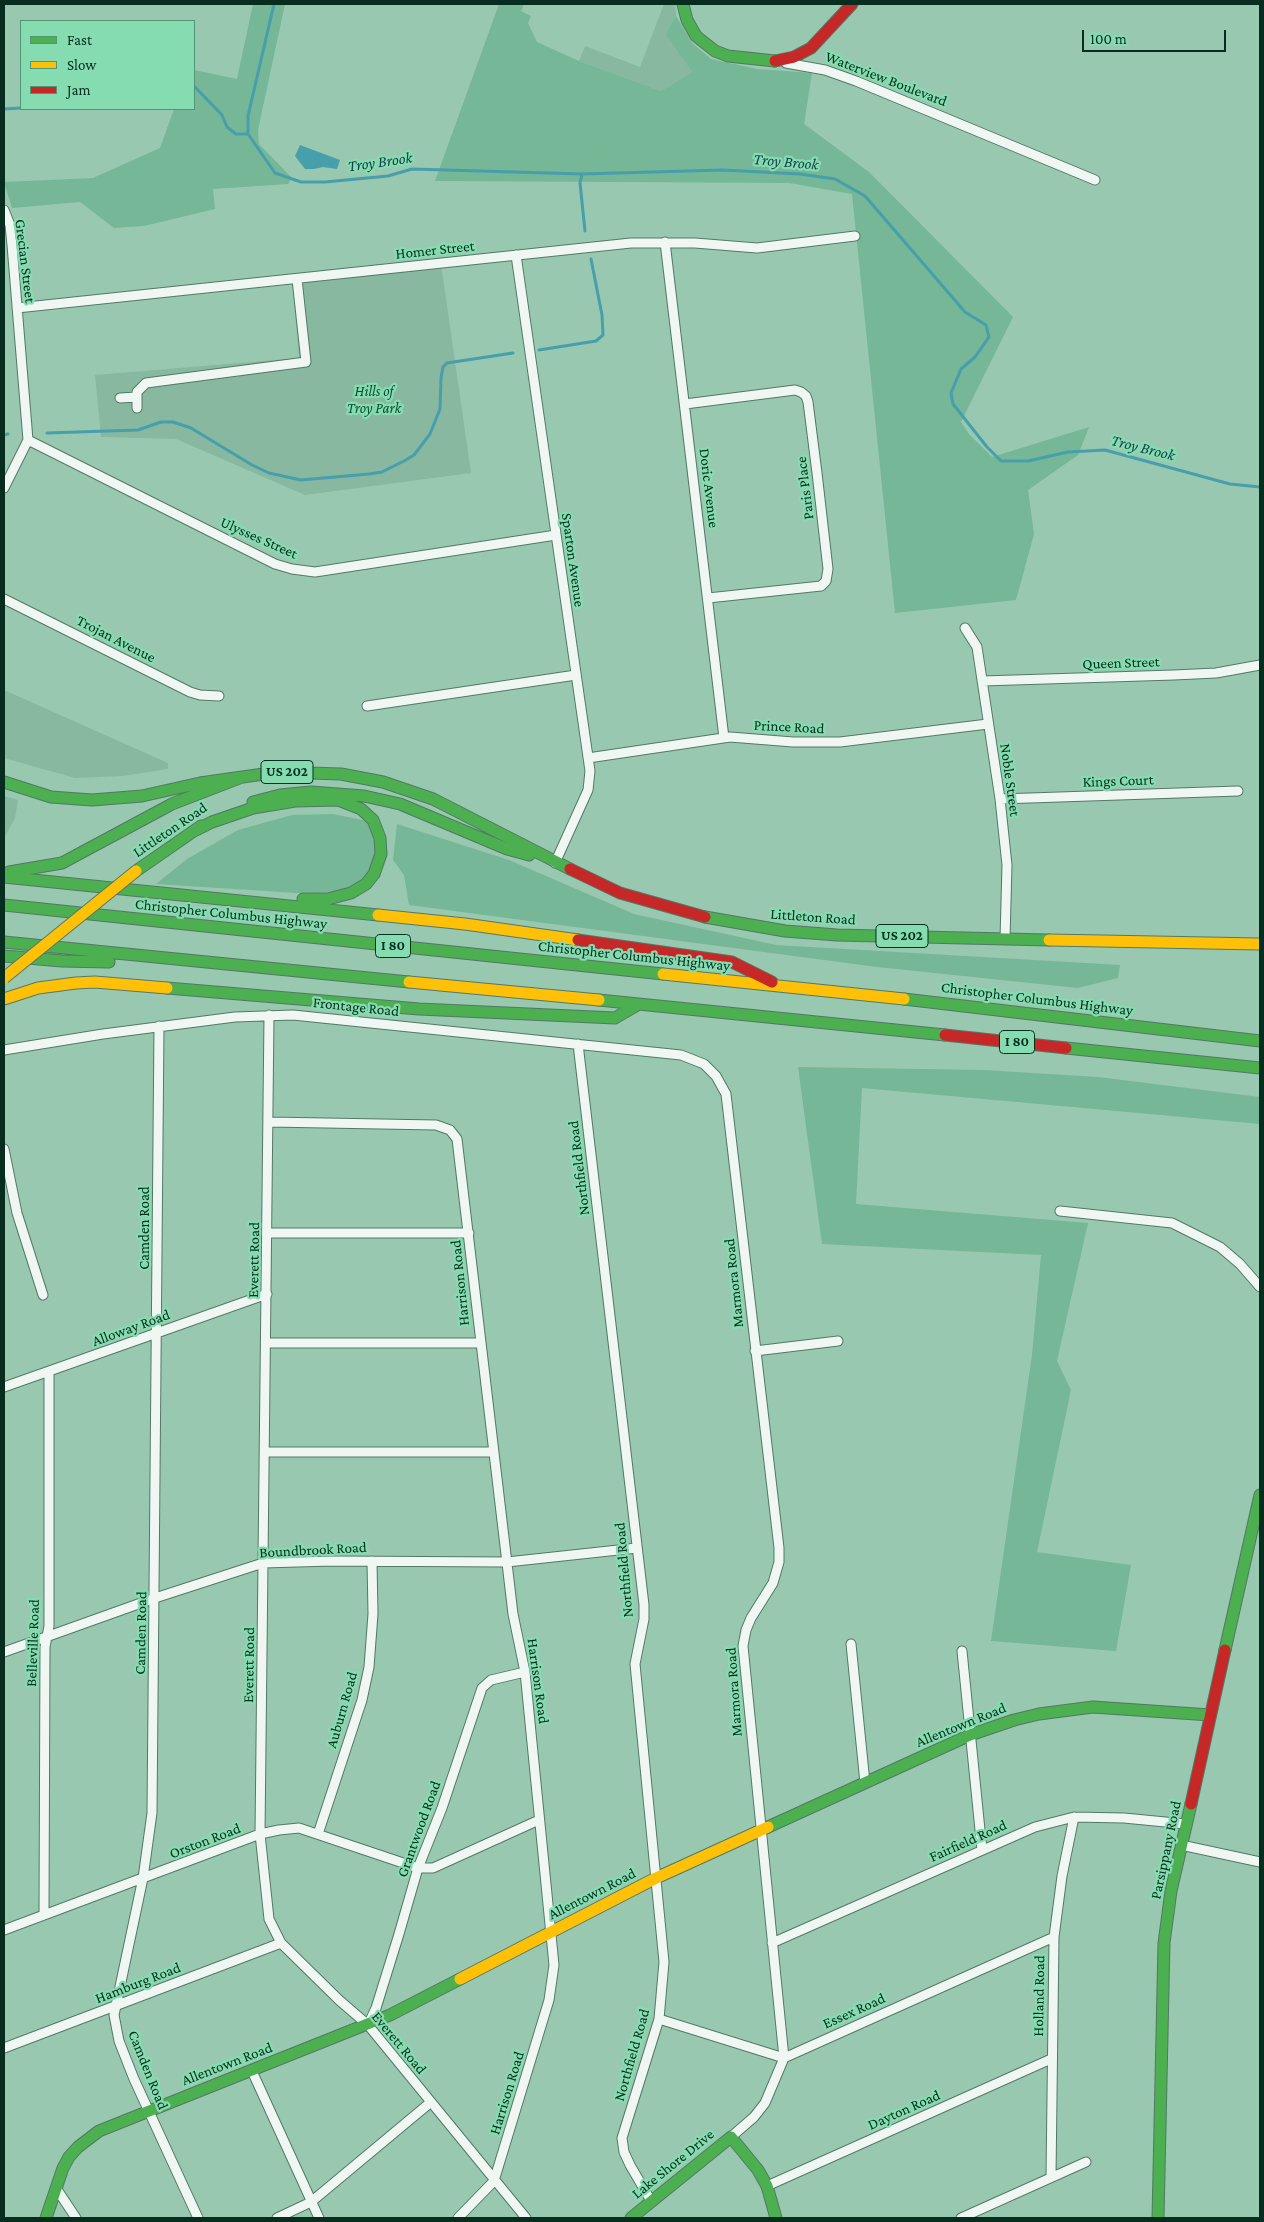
<!DOCTYPE html>
<html>
<head>
<meta charset="utf-8">
<style>
  body { margin:0 }
  #map { position:relative; width:1264px; height:2222px; overflow:hidden; background:#99c8b0; font-family:"Crimson Pro",serif }
  canvas { display:block }
  .frame { position:absolute; inset:0; border:5px solid #062d1d; pointer-events:none }
  .legend { position:absolute; left:20px; top:20px; width:175px; height:90px; box-sizing:border-box; background:#85dcb0; border:1px solid #529675; margin:0; padding:6px 9px; list-style:none; font-size:15px; color:#062d1d }
  .legend li { display:flex; align-items:center; gap:10px; height:25px }
  .legend b { width:25px; border:1px solid #529675 }
  .scale { position:absolute; left:1082px; top:30px; width:144px; height:22px; box-sizing:border-box; border:2px solid #062d1d; border-top:0; padding-left:6px; font-size:15px; line-height:18px; white-space:nowrap; color:#062d1d; -webkit-text-stroke:4px #85dcb0; paint-order:stroke }
</style>
</head>
<body>
<div id="map">
<canvas width="1264" height="2222"></canvas>
<div class="frame"></div>
<ul class="legend">
<li><b style="height:6px;background:#4caf50"></b>Fast</li>
<li><b style="height:6px;background:#ffc107"></b>Slow</li>
<li><b style="height:6px;background:#c62828"></b>Jam</li>
</ul>
<div class="scale">100 m</div>
</div>
<script>
const context = document.querySelector('canvas').getContext('2d');
context.lineJoin = 'round';
function fill(path, color) { context.fillStyle = color; context.fill(path, 'evenodd'); }
const shape = rows => new Path2D(rows.map(r => 'M' + r).join(''));
function stroke(path, color, width, dash) { context.strokeStyle = color; context.lineWidth = width; context.lineCap = dash ? 'butt' : 'round'; context.setLineDash(dash || []); context.stroke(path); }
function write(font, color, halo, rows, align = 'center') {
  context.font = font + ' "Crimson Pro",serif'; context.lineWidth = 4.5; context.setLineDash([]); context.textBaseline = 'middle'; context.strokeStyle = halo; context.fillStyle = color; for (const [text, x, y, turn = 0] of rows) {
    context.save(); context.translate(x, y); context.rotate((+turn || 0) * Math.PI / 180); context.textAlign = isNaN(turn) ? turn : align; if (halo) context.strokeText(text, 0, 0); context.fillText(text, 0, 0); context.restore();
  }
}
fill(shape([
  [664,4,675,4,676,16,667,34,692,72,661,91,579,61,585,46,640,67],
  [441,264,471,473,305,495,176,439,101,437,95,375,299,358,292,279],
  [4,690,168,763,168,769,123,776,75,778,4,758],
  [4,796,18,800,15,818,4,838]
]), '#88b9a0');
fill(shape([
  [253,4,285,4,258,130,259,144,292,178,288,184,213,189,215,209,144,226,114,228,80,202,12,208,4,182,93,178,160,148,174,109,194,109,194,70,237,79],
  [499,4,524,4,521,11,531,16,528,23,537,42,579,61,661,91,692,72,666,34,676,16,692,43,711,59,757,69,812,73,804,124,869,172,1013,317,961,422,969,434,992,457,1089,427,1078,455,1028,490,1034,534,1016,600,895,613,852,194,789,183,435,181],
  [333,814,367,821,375,838,375,858,367,875,352,887,331,892,297,893,156,884,187,859,238,830,292,815],
  [397,824,509,860,634,914,776,945,1120,965,1118,978,1078,988,877,967,409,905,404,875,393,860],
  [798,1067,984,1070,1098,1077,1260,1097,1260,1124,862,1088,856,1204,1088,1223,1057,1361,1071,1390,1037,1552,1131,1565,1116,1651,991,1641,1032,1355,1041,1255,822,1244]
]), '#75b796');
fill(shape([
  [300,145,340,160,337,169,323,167,314,169,305,169,295,156]
]), '#479fac');
stroke(shape([
  [274,4,248,116,248,134,275,173,301,182,325,182,388,176,412,169,582,174,723,170,800,174,835,179,865,196,965,312,986,325,989,337,975,357,961,369,951,393,953,404,987,447,1001,461,1028,461,1068,452,1105,450,1230,484,1260,487],
  [194,86,222,115,227,127,236,134,248,134],
  [4,109,21,108],
  [582,174,580,183,585,231],
  [539,350,596,341,603,335,602,315,591,259],
  [47,433,138,430,161,422,173,422,191,428,252,465,269,473,301,480,369,474,382,472,404,461,414,455,430,434,440,409,441,378,443,367,447,363,513,353],
  [4,435,8,434]
]), '#479fac', 3);
const street = shape([
  [786,63,825,70,856,81,1095,180],
  [4,210,10,225,12,245,28,440,4,488],
  [665,242,724,738],
  [516,255,590,771,588,790,555,863],
  [17,308,631,243,695,243,757,248,855,236],
  [120,398,137,397],
  [685,404,795,390,801,392,806,396,808,402,817,473,828,569,826,581,821,586,708,598],
  [137,408,137,392,146,383,306,362,297,279],
  [28,440,275,564,292,569,315,572,556,535],
  [4,599,190,692,200,695,219,696],
  [965,628,977,647,1000,799,1007,865,1005,939],
  [982,681,1174,675,1216,673,1260,665],
  [367,706,576,675],
  [588,758,730,737,793,742,840,742,988,724],
  [1000,799,1238,791],
  [269,1015,260,1834,269,1919,281,1943,339,2000,368,2025,526,2218],
  [159,1026,152,1813,143,1878,114,2015,119,2041,134,2079,198,2218],
  [578,1044,644,1605,644,1619,635,1664,664,1962,659,2019,622,2138,624,2152,630,2165,651,2201],
  [4,1050,103,1034,235,1017,293,1015,681,1055,704,1064,716,1076,726,1094,728,1111,779,1548,779,1562,773,1583,751,1618,746,1630,743,1646,784,2058,765,2103,754,2117,731,2137],
  [270,1122,436,1125,450,1130,457,1139,513,1614,525,1672,554,1965,549,2000,494,2181,458,2218],
  [4,1149,17,1213,43,1295],
  [1060,1211,1172,1223,1220,1247,1240,1264,1260,1287],
  [268,1233,469,1233],
  [267,1343,481,1343],
  [755,1351,838,1341],
  [4,1387,267,1294],
  [266,1452,494,1452],
  [851,1644,865,1783],
  [962,1651,982,1850],
  [4,1652,155,1598,263,1563,332,1561,507,1562,637,1548],
  [318,1834,362,1700,369,1667,373,1614,372,1561],
  [1181,1845,1260,1862],
  [44,1914,45,1647,49,1626,49,1372],
  [4,1930,260,1834,279,1830,299,1828,418,1868,433,1868,539,1820],
  [772,1943,1035,1827,1074,1817,1124,1818,1186,1824],
  [659,2019,784,2058,1054,1937],
  [368,2025,376,2008,399,1934,418,1868,442,1808,482,1688,491,1680,525,1672],
  [4,2048,281,1943],
  [252,2071,319,2218],
  [1051,2177,1054,1937,1062,1876,1074,1817],
  [767,2186,1051,2059],
  [56,2188,76,2218],
  [277,2218,311,2202,431,2102],
  [961,2218,1086,2162]
]);
const fast = shape([
  [683,4,687,20,696,36,715,51,728,56,775,61],
  [4,782,51,797,92,800,142,796,200,783,278,772,341,774,383,782,433,799,570,869],
  [253,802,280,795,311,792,364,796,400,804,507,849,529,855],
  [194,831,212,822,253,808,295,801,338,800,361,809,373,820,380,838,381,854,374,874,366,884,351,893,328,899,303,899],
  [136,871,201,826],
  [9,872,62,863,172,804,242,777],
  [4,877,378,915],
  [4,905,663,974],
  [705,917,785,931,837,935,1049,940],
  [4,942,409,982],
  [4,956,62,961,109,962],
  [167,988,419,1009,615,1018,639,1004],
  [904,999,1260,1041],
  [599,1000,945,1035],
  [1066,1048,1260,1068],
  [1225,1650,1260,1495],
  [768,1827,970,1735,1014,1720,1039,1714,1093,1707,1210,1715],
  [46,2218,63,2168,69,2157,78,2147,99,2131,390,2015,460,1979],
  [631,2218,731,2137,758,2170,767,2186,776,2218],
  [1158,2218,1164,1943,1171,1891,1191,1804]
]);
const slow = shape([
  [378,915,465,924,578,940],
  [1049,940,1260,944],
  [663,974,904,999],
  [409,982,599,1000],
  [4,999,38,988,76,983,95,982,167,988],
  [460,1979,656,1878,768,1827]
]);
const jam = shape([
  [775,61,794,57,811,48,852,4],
  [570,869,620,893,705,917],
  [578,940,732,962,772,982],
  [945,1035,1066,1048],
  [1191,1804,1225,1650]
]);
stroke(street, '#537867', 11);
stroke(fast, '#537867', 13);
stroke(slow, '#537867', 13);
stroke(jam, '#537867', 13);
stroke(street, '#f0f7f3', 9);
stroke(fast, '#4caf50', 11);
stroke(slow, '#ffc107', 11);
stroke(jam, '#c62828', 11);
const slowBridge = shape([
  [4,978,136,871]
]);
stroke(slowBridge, '#537867', 13, []);
stroke(slowBridge, '#ffc107', 11);
for (const [x, y, w] of [
  [287,772,52],
  [902,936,52],
  [393,946,35],
  [1017,1042,35]
]) { const box = new Path2D(); box.roundRect(x - w / 2, y - 11.5, w, 23, 4); context.fillStyle = '#85dcb0'; context.fill(box); stroke(box, '#062d1d', 1); }
write('bold 14px', '#062d1d', null, [
  ["US 202",287,772],
  ["US 202",902,936],
  ["I 80",393,946],
  ["I 80",1017,1042]
]);
write('15px', '#062d1d', '#85dcb0', [
  ["Waterview Boulevard",886,79,21],
  ["Homer Street",435,250,-6],
  ["Grecian Street",25,261,83],
  ["Doric Avenue",709,488,83],
  ["Paris Place",805,488,-97],
  ["Ulysses Street",259,538,24],
  ["Sparton Avenue",573,560,82],
  ["Trojan Avenue",116,639,27],
  ["Queen Street",1121,663,-2],
  ["Prince Road",789,727,3],
  ["Noble Street",1010,780,82],
  ["Kings Court",1118,781,-2],
  ["Littleton Road",170,830,-34],
  ["Christopher Columbus Highway",231,914,6],
  ["Littleton Road",813,917,4],
  ["Christopher Columbus Highway",634,956,6],
  ["Christopher Columbus Highway",1037,999,7],
  ["Frontage Road",356,1007,6],
  ["Northfield Road",579,1168,-97],
  ["Camden Road",144,1228,-90],
  ["Everett Road",254,1260,-89],
  ["Harrison Road",460,1283,-96],
  ["Marmora Road",734,1283,-96],
  ["Alloway Road",131,1328,-20],
  ["Boundbrook Road",313,1550,-3],
  ["Northfield Road",624,1570,-95],
  ["Camden Road",141,1633,-89],
  ["Belleville Road",33,1643,-88],
  ["Everett Road",249,1665,-89],
  ["Harrison Road",538,1681,82],
  ["Marmora Road",734,1692,-94],
  ["Auburn Road",342,1710,-74],
  ["Allentown Road",961,1725,-22],
  ["Grantwood Road",419,1829,-70],
  ["Orston Road",205,1841,-21],
  ["Fairfield Road",968,1841,-24],
  ["Parsippany Road",1166,1850,-78],
  ["Allentown Road",592,1894,-27],
  ["Hamburg Road",138,1983,-21],
  ["Holland Road",1039,1996,-89],
  ["Essex Road",854,2011,-24],
  ["Everett Road",399,2043,50],
  ["Northfield Road",632,2055,-74],
  ["Allentown Road",227,2064,-21],
  ["Camden Road",148,2070,68],
  ["Harrison Road",507,2093,-73],
  ["Dayton Road",904,2110,-24],
  ["Lake Shore Drive",673,2164,-39]
]);
write('italic 15px', '#0c4e34', '#85dcb0', [
  ["Hills of",374,391],
  ["Troy Park",374,408]
]);
write('italic 16px', '#14404d', '#85dcb0', [
  ["Troy Brook",380,162,-8],
  ["Troy Brook",786,162,5],
  ["Troy Brook",1143,448,14]
]);
</script>
</body>
</html>
